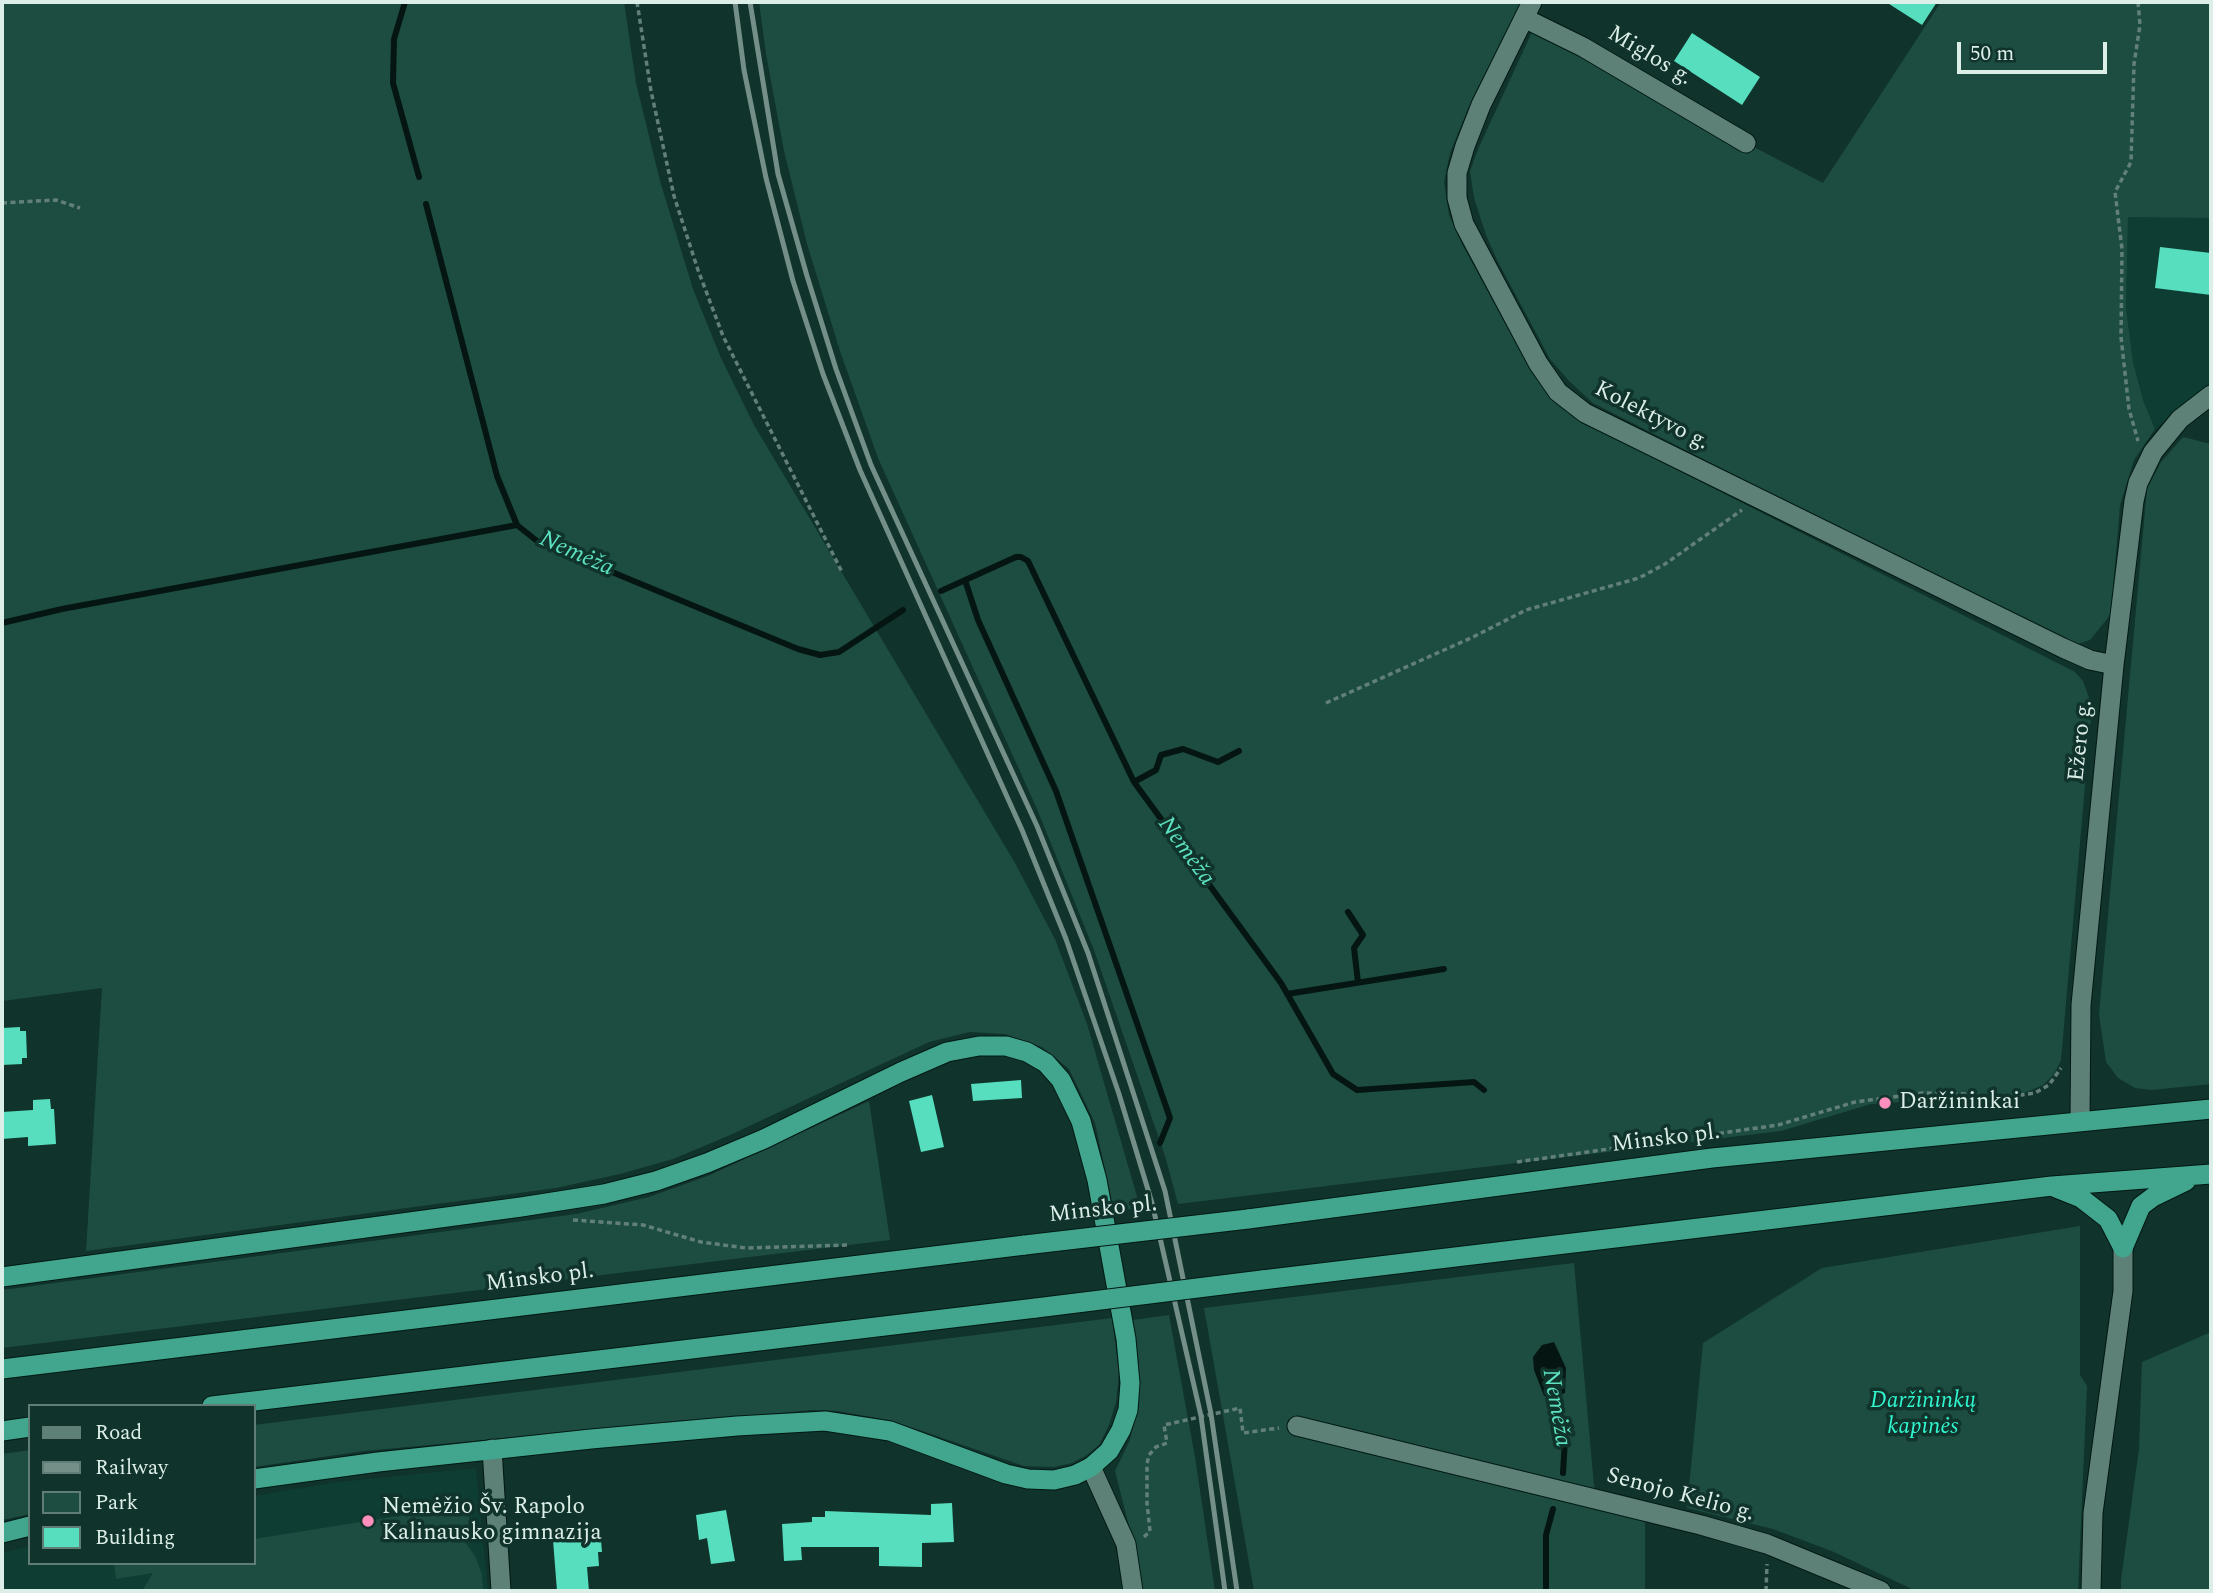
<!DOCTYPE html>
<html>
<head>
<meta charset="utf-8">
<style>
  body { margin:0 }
  #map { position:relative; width:2213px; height:1593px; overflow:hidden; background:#10332b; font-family:Spectral,serif }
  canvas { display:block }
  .frame { position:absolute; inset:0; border:4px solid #dbeee7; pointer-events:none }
  .legend { position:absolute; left:28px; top:1404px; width:228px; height:161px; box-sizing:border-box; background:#10332b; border:2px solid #617e76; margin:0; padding:9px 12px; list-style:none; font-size:21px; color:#dbeee7 }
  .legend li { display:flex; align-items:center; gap:14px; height:35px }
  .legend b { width:35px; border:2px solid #617e76 }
  .scale { position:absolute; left:1957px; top:42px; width:150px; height:32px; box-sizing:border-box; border:4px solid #dbeee7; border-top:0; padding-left:9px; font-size:21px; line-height:24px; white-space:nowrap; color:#dbeee7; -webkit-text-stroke:5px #10332b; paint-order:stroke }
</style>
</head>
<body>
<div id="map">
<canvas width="2213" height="1593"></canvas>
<div class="frame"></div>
<ul class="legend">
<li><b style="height:9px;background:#5d8176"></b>Road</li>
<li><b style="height:9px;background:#738f87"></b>Railway</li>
<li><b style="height:19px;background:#1d4d41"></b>Park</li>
<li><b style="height:19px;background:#56debe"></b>Building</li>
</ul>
<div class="scale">50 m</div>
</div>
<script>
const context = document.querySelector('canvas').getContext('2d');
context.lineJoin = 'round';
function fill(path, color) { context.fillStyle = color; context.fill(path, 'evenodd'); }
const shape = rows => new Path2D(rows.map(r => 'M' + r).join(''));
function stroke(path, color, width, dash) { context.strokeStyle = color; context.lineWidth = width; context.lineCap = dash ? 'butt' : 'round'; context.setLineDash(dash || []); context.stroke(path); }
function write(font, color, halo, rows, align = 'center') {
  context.font = font + ' Spectral,serif'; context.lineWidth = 7; context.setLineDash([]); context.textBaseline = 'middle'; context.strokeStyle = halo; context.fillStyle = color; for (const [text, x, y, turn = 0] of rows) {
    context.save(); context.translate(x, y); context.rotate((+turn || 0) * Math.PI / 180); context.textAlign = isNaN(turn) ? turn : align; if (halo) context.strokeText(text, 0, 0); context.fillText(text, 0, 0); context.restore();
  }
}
fill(shape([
  [2128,216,2211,218,2211,383,2155,429,2143,400,2133,362,2126,308],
  [476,1468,488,1591,2,1591,2,1553,30,1546,30,1563,254,1563,254,1496,338,1482]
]), '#0e3d33');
fill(shape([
  [2,2,624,2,636,83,660,181,693,289,721,358,754,425,1015,863,1055,939,1087,1024,1140,1207,1114,1212,1095,1123,1069,1069,1042,1047,1005,1034,970,1032,929,1042,728,1136,673,1159,620,1174,556,1188,86,1251,102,988,2,1001],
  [759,2,1521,2,1469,106,1450,153,1444,182,1449,215,1462,244,1531,371,1551,397,1593,427,2075,672,2083,681,2092,706,2061,1060,2054,1074,2043,1085,2019,1095,1871,1104,1781,1131,1178,1204,1165,1156,1094,950,1037,809,878,458,840,351,807,244,784,151,766,54],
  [1941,2,2211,2,2211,218,2128,217,2126,308,2133,362,2143,400,2155,429,2134,460,2120,505,2111,614,2090,640,2071,646,1593,403,1570,382,1550,359,1497,260,1486,235,1474,198,1470,171,1479,147,1532,32,1823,183],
  [2183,437,2211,444,2211,1084,2151,1090,2135,1088,2118,1078,2106,1062,2099,1014,2147,489,2161,462],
  [869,1101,890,1240,2,1348,2,1290,576,1214,649,1197,710,1175],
  [2080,1226,2080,1375,2087,1386,2078,1591,1916,1591,1834,1552,1773,1529,1687,1508,1703,1343,1822,1268],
  [1574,1263,1596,1508,1645,1520,1645,1591,1254,1591,1204,1308],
  [1169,1315,1195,1457,1215,1591,1141,1591,1136,1554,1115,1471,1130,1440,1138,1404,1138,1370,1133,1320],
  [1112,1318,1119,1373,1116,1402,1109,1425,1099,1445,1087,1455,1072,1463,1054,1467,1024,1466,893,1421,838,1411,812,1410,364,1451,254,1467,254,1425],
  [2211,1332,2211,1591,2121,1591,2121,1580,2139,1449,2142,1362],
  [30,1450,30,1514,2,1520,2,1454],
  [467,1505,470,1524,448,1529,464,1541,475,1556,482,1574,483,1591,142,1591,153,1573,116,1579,114,1563,254,1563,254,1539]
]), '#1d4d41');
fill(shape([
  [1554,1342,1566,1368,1565,1393,1555,1397,1544,1396,1534,1370,1533,1357,1542,1345]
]), '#051612');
stroke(shape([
  [405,2,394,39,393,83,419,177],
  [426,204,497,476,517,525,537,541,798,649,820,655,839,652,903,610],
  [965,580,978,620,1056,791,1170,1118,1160,1143],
  [941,591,1016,557,1021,557,1028,561,1134,782,1281,983,1333,1074,1357,1090,1474,1082,1484,1090],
  [2,623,62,609,517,525],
  [1134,782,1156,770,1161,755,1183,749,1218,762,1239,751],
  [1348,912,1363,935,1354,948,1358,982],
  [1287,994,1444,969],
  [1553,1391,1565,1439,1563,1473],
  [1546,1591,1546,1535,1553,1509]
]), '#051612', 6);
fill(shape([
  [1886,2,1937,2,1922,25],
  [1692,33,1760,77,1742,105,1674,61],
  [2160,247,2211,253,2211,295,2155,288],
  [20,1027,20,1031,26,1031,27,1058,22,1058,22,1064,2,1065,2,1028],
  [1021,1080,1022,1098,973,1101,971,1084],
  [932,1095,944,1147,921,1152,909,1101],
  [50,1099,51,1109,54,1109,56,1144,28,1146,28,1137,2,1139,2,1112,33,1110,33,1100],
  [952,1503,954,1542,922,1543,922,1567,879,1566,879,1547,801,1547,802,1560,784,1561,782,1524,812,1522,812,1517,825,1517,825,1511,931,1515,931,1504],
  [726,1510,735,1561,711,1564,707,1538,699,1540,696,1515],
  [600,1529,602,1552,598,1552,599,1566,587,1567,589,1591,557,1591,553,1540,567,1539,566,1532]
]), '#56debe');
const minor = shape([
  [1532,2,1481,105,1465,146,1457,173,1457,198,1464,224,1538,363,1558,392,1585,413,2063,648,2090,660,2114,665],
  [1524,18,1583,47,1746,143],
  [2080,1121,2081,1005,2114,665,2134,501,2138,483,2153,452,2180,419,2211,395],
  [1297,1426,1701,1525,1767,1544,1881,1591],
  [492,1449,501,1591],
  [1091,1467,1126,1544,1133,1591],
  [2091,1591,2093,1513,2123,1291,2123,1248]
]);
const trunk = shape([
  [2056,1188,2081,1198,2108,1219,2123,1248],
  [1248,1219,1712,1158,2211,1109],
  [2123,1248,2141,1206,2153,1197,2186,1181],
  [2,1277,521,1207,604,1194,656,1181,707,1163,764,1139,901,1072,947,1052,979,1046,1006,1046,1027,1052,1046,1063,1061,1080,1081,1121,1097,1180,1126,1339,1130,1383,1128,1410,1121,1430,1109,1451,1091,1467,1075,1475,1054,1480,1028,1479,1006,1474,890,1431,825,1421,737,1426,591,1439,378,1462,254,1479],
  [1262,1280,2052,1186,2211,1174],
  [2,1369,1025,1245],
  [212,1406,1036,1308],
  [2,1431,30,1427],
  [2,1533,30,1526]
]);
stroke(minor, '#011913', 21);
stroke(trunk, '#011913', 21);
stroke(shape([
  [637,2,651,91,674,196,698,270,723,336,842,572],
  [2138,2,2140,25,2134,64,2131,162,2115,192,2122,249,2121,337,2129,409,2138,441],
  [2,203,56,200,80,208],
  [1326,703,1473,637,1526,610,1639,578,1665,564,1742,510],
  [1517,1162,1778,1125,1855,1102,1923,1093,1972,1094,1995,1099,2035,1093,2049,1085,2061,1068],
  [573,1220,643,1225,701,1242,746,1248,849,1245],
  [1144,1537,1150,1531,1147,1503,1147,1464,1149,1455,1156,1447,1167,1443,1164,1425,1240,1408,1243,1433,1279,1428],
  [1766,1591,1767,1564]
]), '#638078', 3.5, [5, 3.5]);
stroke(minor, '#5d8176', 19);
stroke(trunk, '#42a58e', 19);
stroke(shape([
  [735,2,744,70,766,178,793,281,823,374,860,470,1022,830,1066,939,1119,1094,1152,1203,1201,1416,1225,1591],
  [750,2,778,174,807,276,836,369,871,465,1037,826,1088,953,1165,1191,1211,1414,1237,1591]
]), '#738f87', 5);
const trunkBridge = shape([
  [1025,1245,1248,1219],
  [1036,1308,1262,1280]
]);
stroke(trunkBridge, '#011913', 21, []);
stroke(trunkBridge, '#42a58e', 19);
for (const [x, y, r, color] of [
  [1885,1103,7,"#fe8ebc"],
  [368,1521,7,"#fe8ebc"]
]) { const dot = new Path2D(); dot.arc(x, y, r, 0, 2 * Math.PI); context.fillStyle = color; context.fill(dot); stroke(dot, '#10332b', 2.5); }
write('23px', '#dbeee7', '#10332b', [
  ["Miglos g.",1649,57,31],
  ["Kolektyvo g.",1651,417,27],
  ["Ežero g.",2082,741,-84],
  ["Minsko pl.",1666,1140,-7],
  ["Minsko pl.",1103,1211,-6],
  ["Minsko pl.",540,1279,-7],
  ["Senojo Kelio g.",1680,1496,15]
]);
write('23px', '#dbeee7', '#10332b', [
  ["Daržininkai",1899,1103],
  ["Nemėžio Šv. Rapolo",382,1508],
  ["Kalinausko gimnazija",382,1534]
], 'left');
write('italic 23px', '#31f6cf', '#10332b', [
  ["Daržininkų",1923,1402],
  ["kapinės",1923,1428]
]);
write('italic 24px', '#5ce1c1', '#10332b', [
  ["Nemėža",576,555,24],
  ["Nemėža",1185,852,54],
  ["Nemėža",1555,1408,80]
]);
</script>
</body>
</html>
